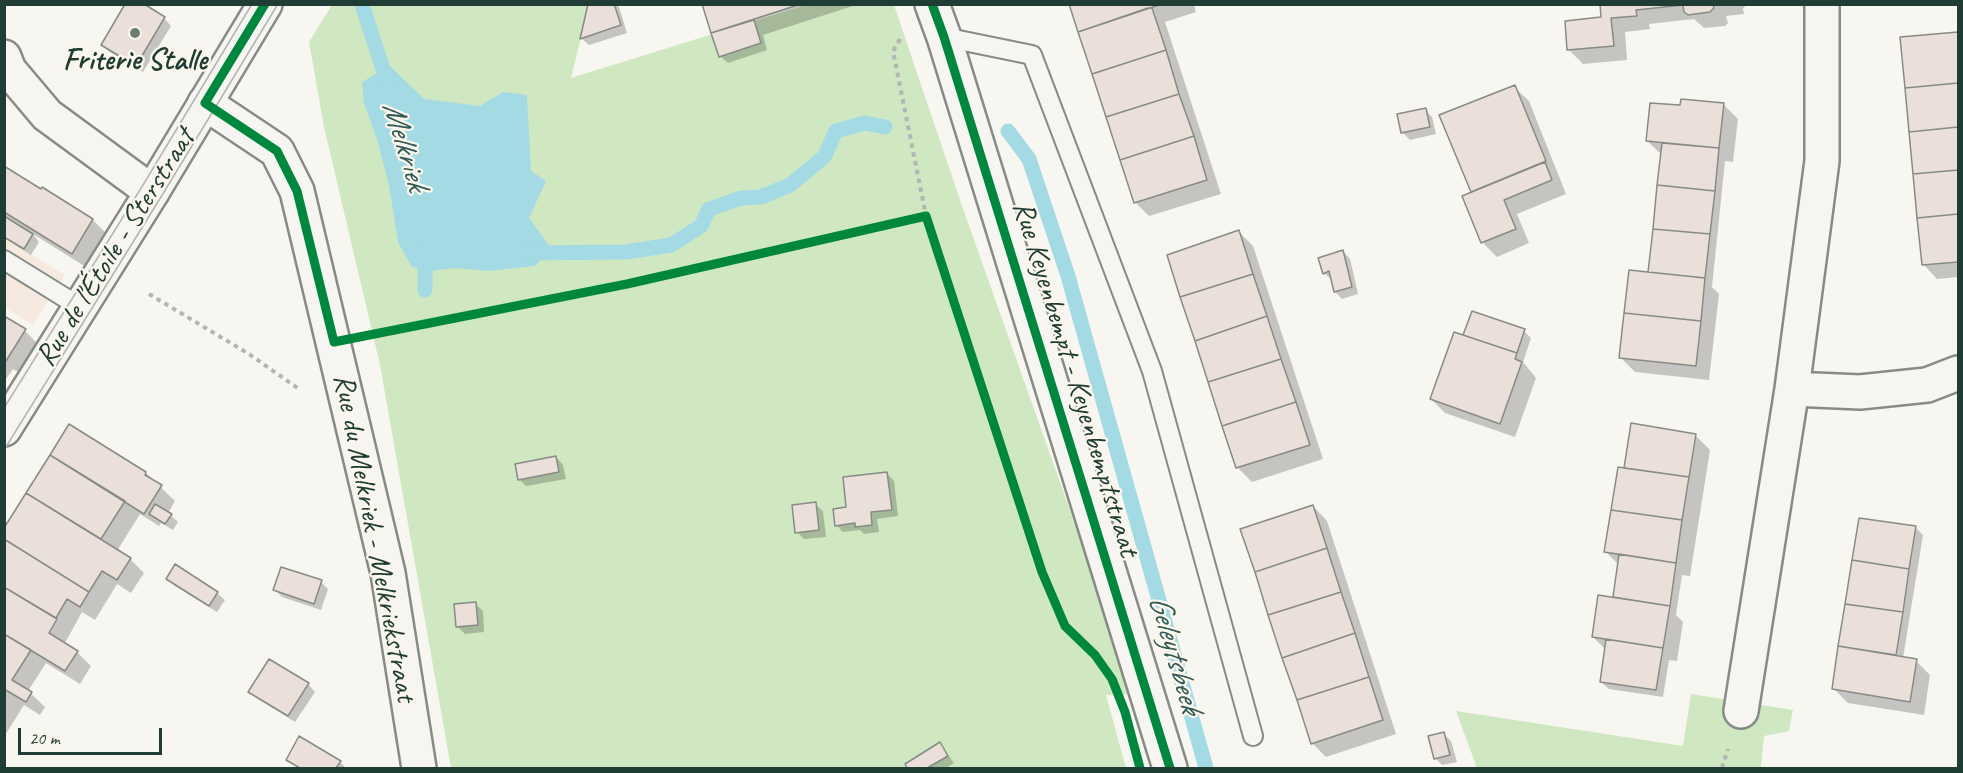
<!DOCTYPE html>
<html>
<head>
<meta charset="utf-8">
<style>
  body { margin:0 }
  #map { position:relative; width:1963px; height:773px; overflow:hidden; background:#f8f6f0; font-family:Caveat,sans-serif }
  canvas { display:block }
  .frame { position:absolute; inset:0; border:6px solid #1f3d34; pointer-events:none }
  .scale { position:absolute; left:18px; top:728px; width:144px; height:27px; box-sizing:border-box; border:3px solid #1f3d34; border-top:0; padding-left:8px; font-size:18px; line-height:21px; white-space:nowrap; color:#1f3d34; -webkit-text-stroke:4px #fbf7ec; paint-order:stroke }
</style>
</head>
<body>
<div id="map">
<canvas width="1963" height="773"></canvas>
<div class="frame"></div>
<div class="scale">20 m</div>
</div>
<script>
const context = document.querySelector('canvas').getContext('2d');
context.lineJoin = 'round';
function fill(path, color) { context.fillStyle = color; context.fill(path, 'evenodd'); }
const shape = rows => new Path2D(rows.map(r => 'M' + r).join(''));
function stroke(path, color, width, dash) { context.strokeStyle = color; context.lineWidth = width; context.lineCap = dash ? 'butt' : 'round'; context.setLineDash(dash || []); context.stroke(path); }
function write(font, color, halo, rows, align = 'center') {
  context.font = font + ' Caveat,sans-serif'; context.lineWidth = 4.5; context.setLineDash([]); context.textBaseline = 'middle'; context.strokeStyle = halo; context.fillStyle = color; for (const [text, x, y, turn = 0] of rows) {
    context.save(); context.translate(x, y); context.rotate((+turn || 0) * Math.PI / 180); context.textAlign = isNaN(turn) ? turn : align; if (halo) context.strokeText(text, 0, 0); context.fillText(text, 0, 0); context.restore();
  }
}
fill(shape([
  [4,238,65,275,33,325,5,308]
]), '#f6eae0');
fill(shape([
  [332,5,589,5,571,78,806,5,894,5,961,203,1135,694,1106,695,1126,768,451,768,380,365,324,127,309,42],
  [1691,694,1793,710,1789,731,1764,736,1761,768,1477,768,1456,711,1683,746]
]), '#cfe8c1');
fill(shape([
  [390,66,424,99,480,106,503,92,527,95,531,171,546,181,529,218,551,248,535,266,488,271,455,268,432,271,412,267,398,242,389,185,377,139,364,103,362,82]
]), '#a4dae4');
fill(shape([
  [590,4,618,4,627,33,589,45,582,39],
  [704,4,859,4,763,35,767,50,728,63,720,56],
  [1071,4,1194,4,1196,12,1165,22,1221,194,1149,216,1135,202],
  [1602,4,1748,4,1743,8,1744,14,1726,16,1728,23,1725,26,1704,28,1694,19,1649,24,1650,29,1625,32,1627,60,1583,64,1569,50,1603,19],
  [164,18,171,26,143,72,110,52,102,45],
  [1958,33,1958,277,1937,279,1923,264,1902,39],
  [1514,87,1529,101,1566,194,1517,214,1529,243,1497,257,1482,242,1464,197,1473,193,1441,116],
  [1724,105,1738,119,1733,162,1725,161,1712,287,1719,294,1709,380,1635,372,1621,358,1650,274,1662,155,1647,141,1681,107],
  [1425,110,1432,117,1436,134,1410,140,1402,132],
  [4,168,93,220,107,234,86,267,33,234,39,242,31,255,4,238],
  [1239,232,1253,246,1323,459,1252,482,1238,468,1168,256],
  [1343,251,1350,259,1358,294,1342,299,1335,292,1332,280,1324,273],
  [4,318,25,331,39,345,21,374,13,369,4,382],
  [1524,331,1531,338,1523,362,1536,378,1515,437,1445,413,1431,399,1469,339],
  [69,426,146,473,175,501,168,513,178,522,173,530,161,523,159,526,140,514,117,551,130,559,144,573,131,593,117,584,95,620,82,612,64,645,77,652,91,666,80,684,46,663,28,691,45,707,40,715,24,705,4,737,4,531],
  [1695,435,1710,450,1690,576,1682,575,1676,615,1683,622,1677,661,1669,660,1663,697,1609,689,1601,682,1606,650,1593,637,1614,599,1619,565,1606,552,1626,469],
  [556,457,563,465,566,479,526,486,519,479],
  [887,473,894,481,898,516,877,519,879,532,864,534,860,530,843,532,836,525],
  [815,504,823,511,826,537,804,539,797,532],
  [1313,506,1327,521,1396,734,1326,757,1312,743],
  [1860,519,1916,528,1923,535,1903,658,1916,661,1930,675,1924,715,1848,703,1833,688],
  [168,578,217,593,225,600,217,612,175,586],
  [321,582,328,589,321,610,282,597,275,590],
  [476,604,483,611,484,632,465,634,457,626],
  [308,684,315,692,295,722,258,699,250,692],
  [1444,734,1451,741,1457,762,1442,765,1435,758],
  [940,744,954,763,946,768,909,768,907,764],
  [288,759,340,762,346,768,298,768]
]), '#0003');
stroke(shape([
  [362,4,389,88],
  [1008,131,1029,159,1068,276,1206,768],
  [425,251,425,290],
  [526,253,626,252,671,245,701,226,709,209,741,198,761,197,790,185,824,157,836,131,865,123,885,127]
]), '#a4dae4', 15);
const building = shape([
  [125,4,144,4,165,17,136,66,101,45,125,4],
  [588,4,614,4,621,25,580,39,588,4],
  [702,4,801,4,711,33,702,4],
  [1069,4,1162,4,1078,32,1069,4],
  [1600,4,1713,4,1714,8,1710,12,1688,15,1684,12,1683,5,1636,10,1637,16,1611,18,1614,46,1567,50,1565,21,1601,17,1600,4],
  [1148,8,1152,8,1166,50,1092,74,1078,32,1148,8],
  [754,20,761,43,719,57,711,33,754,20],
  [1958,32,1958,83,1905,88,1900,37,1958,32],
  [1166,50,1179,94,1106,117,1092,74,1166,50],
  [1958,83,1958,127,1909,132,1905,88,1958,83],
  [1515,85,1546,161,1471,192,1439,115,1515,85],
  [1179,94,1194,136,1120,160,1106,117,1179,94],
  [1681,99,1724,103,1719,148,1646,141,1650,103,1680,105,1681,99],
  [1426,108,1430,127,1401,133,1397,114,1426,108],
  [1958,127,1958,170,1913,174,1909,132,1958,127],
  [1194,136,1207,180,1134,203,1120,160,1194,136],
  [1662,143,1719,148,1715,191,1657,185,1662,143],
  [1545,162,1552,180,1504,200,1516,229,1481,243,1462,196,1545,162],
  [4,166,41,189,42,187,93,219,72,254,4,212,4,166],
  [1958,170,1958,214,1917,218,1913,174,1958,170],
  [1657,185,1715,191,1710,234,1653,229,1657,185],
  [1958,214,1958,262,1922,265,1917,218,1958,214],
  [4,216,33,234,24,249,4,237,4,216],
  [1653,229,1710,234,1705,278,1648,272,1653,229],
  [1239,230,1253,274,1180,297,1167,255,1239,230],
  [1343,250,1352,287,1334,292,1329,271,1323,274,1318,258,1343,250],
  [1629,270,1705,278,1701,321,1624,313,1629,270],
  [1253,274,1267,316,1195,341,1180,297,1253,274],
  [1472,311,1525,329,1517,353,1463,335,1472,311],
  [1624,313,1701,321,1696,366,1619,358,1624,313],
  [4,316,26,329,6,361,4,360,4,316],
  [1267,316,1281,359,1208,382,1195,341,1267,316],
  [1454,332,1517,353,1515,359,1522,362,1500,424,1430,399,1454,332],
  [1281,359,1296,402,1222,426,1208,382,1281,359],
  [1296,402,1310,445,1236,468,1222,426,1296,402],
  [1631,423,1696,434,1689,477,1624,468,1631,423],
  [69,424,146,472,145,475,162,485,144,514,50,455,69,424],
  [50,455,125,501,101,539,26,493,50,455],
  [556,456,559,472,518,480,515,464,556,456],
  [1618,467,1689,477,1682,520,1611,510,1618,467],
  [887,472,892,510,871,512,872,525,855,527,855,523,835,526,833,509,846,507,843,477,887,472],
  [26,493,131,558,117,580,102,571,89,592,4,539,4,528,26,493],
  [816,502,819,530,795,533,792,505,816,502],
  [155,504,172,514,165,524,149,514,155,504],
  [1313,505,1327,548,1255,572,1240,529,1313,505],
  [1611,510,1682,520,1676,563,1604,552,1611,510],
  [1859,518,1916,526,1909,569,1852,560,1859,518],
  [4,539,89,592,80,607,67,599,56,618,4,587,4,539],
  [1327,548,1341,592,1268,615,1255,572,1327,548],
  [1619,554,1676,563,1670,606,1613,597,1619,554],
  [1852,560,1909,569,1903,612,1845,604,1852,560],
  [175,564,218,592,209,606,166,579,175,564],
  [281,567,322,580,314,604,273,590,281,567],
  [4,587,57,619,49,633,78,651,65,671,4,634,4,587],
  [1341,592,1355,633,1282,658,1268,615,1341,592],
  [1598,595,1670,606,1663,648,1592,637,1598,595],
  [476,602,478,625,456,627,454,604,476,602],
  [1845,604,1903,612,1896,655,1838,646,1845,604],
  [1355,633,1369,677,1297,700,1282,658,1355,633],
  [4,634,31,650,12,680,32,692,26,702,4,689,4,634],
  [1606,639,1663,648,1656,690,1600,682,1606,639],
  [1838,646,1917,659,1910,702,1832,689,1838,646],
  [269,659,309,683,288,716,248,692,269,659],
  [1369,677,1383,720,1311,744,1297,700,1369,677],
  [1444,732,1450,755,1434,759,1428,736,1444,732],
  [299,736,341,761,336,768,300,768,286,760,299,736],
  [940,742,948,756,927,768,907,768,905,764,940,742]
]);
fill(building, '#eadfd9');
stroke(building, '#868b86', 1.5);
const lane = shape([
  [944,37,1032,55,1152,371,1253,736],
  [4,260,80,307]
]);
const street = shape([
  [932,4,944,37,1170,768],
  [4,57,9,70,47,115,152,192],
  [205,103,277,151,297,191,388,573,419,768],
  [1792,389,1860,392,1927,385,1958,373],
  [1741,711,1792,389,1822,161,1822,4]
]);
const secondary = shape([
  [4,429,152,192,265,4]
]);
stroke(lane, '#868b86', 22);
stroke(street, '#868b86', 38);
stroke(secondary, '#868b86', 38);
stroke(shape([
  [900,39,893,51,926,216,1042,572,1065,626,1087,648],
  [149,294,249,354,299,389],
  [375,333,627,284,926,216],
  [1722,768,1728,749]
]), '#b2b5b1', 4, [4.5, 4.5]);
stroke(lane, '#f6f5f1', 18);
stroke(street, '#f6f5f1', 33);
stroke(secondary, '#f6f5f1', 33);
stroke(shape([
  [4,408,143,185,252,4],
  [4,450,161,197,278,4]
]), '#b2b5b1', 1.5);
stroke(shape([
  [265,4,205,103,277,151,297,191,334,342,627,284,926,216,1042,572,1065,626,1095,655,1112,679,1125,712,1140,768],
  [932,4,944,37,1170,768]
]), '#00873e', 9);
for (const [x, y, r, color] of [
  [135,33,6,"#6b7e76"]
]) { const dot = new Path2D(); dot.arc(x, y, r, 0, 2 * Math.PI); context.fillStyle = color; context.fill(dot); stroke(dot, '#fbf7ec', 2); }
write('bold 30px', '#1f3d34', '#fbf7ec', [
  ["Friterie Stalle",135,61]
]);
write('30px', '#1f3d34', '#fbf7ec', [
  ["Rue de l'Étoile - Sterstraat",116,248,-58],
  ["Rue Keyenbempt - Keyenbemptstraat",1075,379,73],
  ["Rue du Melkriek - Melkriekstraat",374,538,79]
]);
write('italic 32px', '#325a56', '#fbf7ec', [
  ["Melkriek",404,146,73],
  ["Geleytsbeek",1174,654,74]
]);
</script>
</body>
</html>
